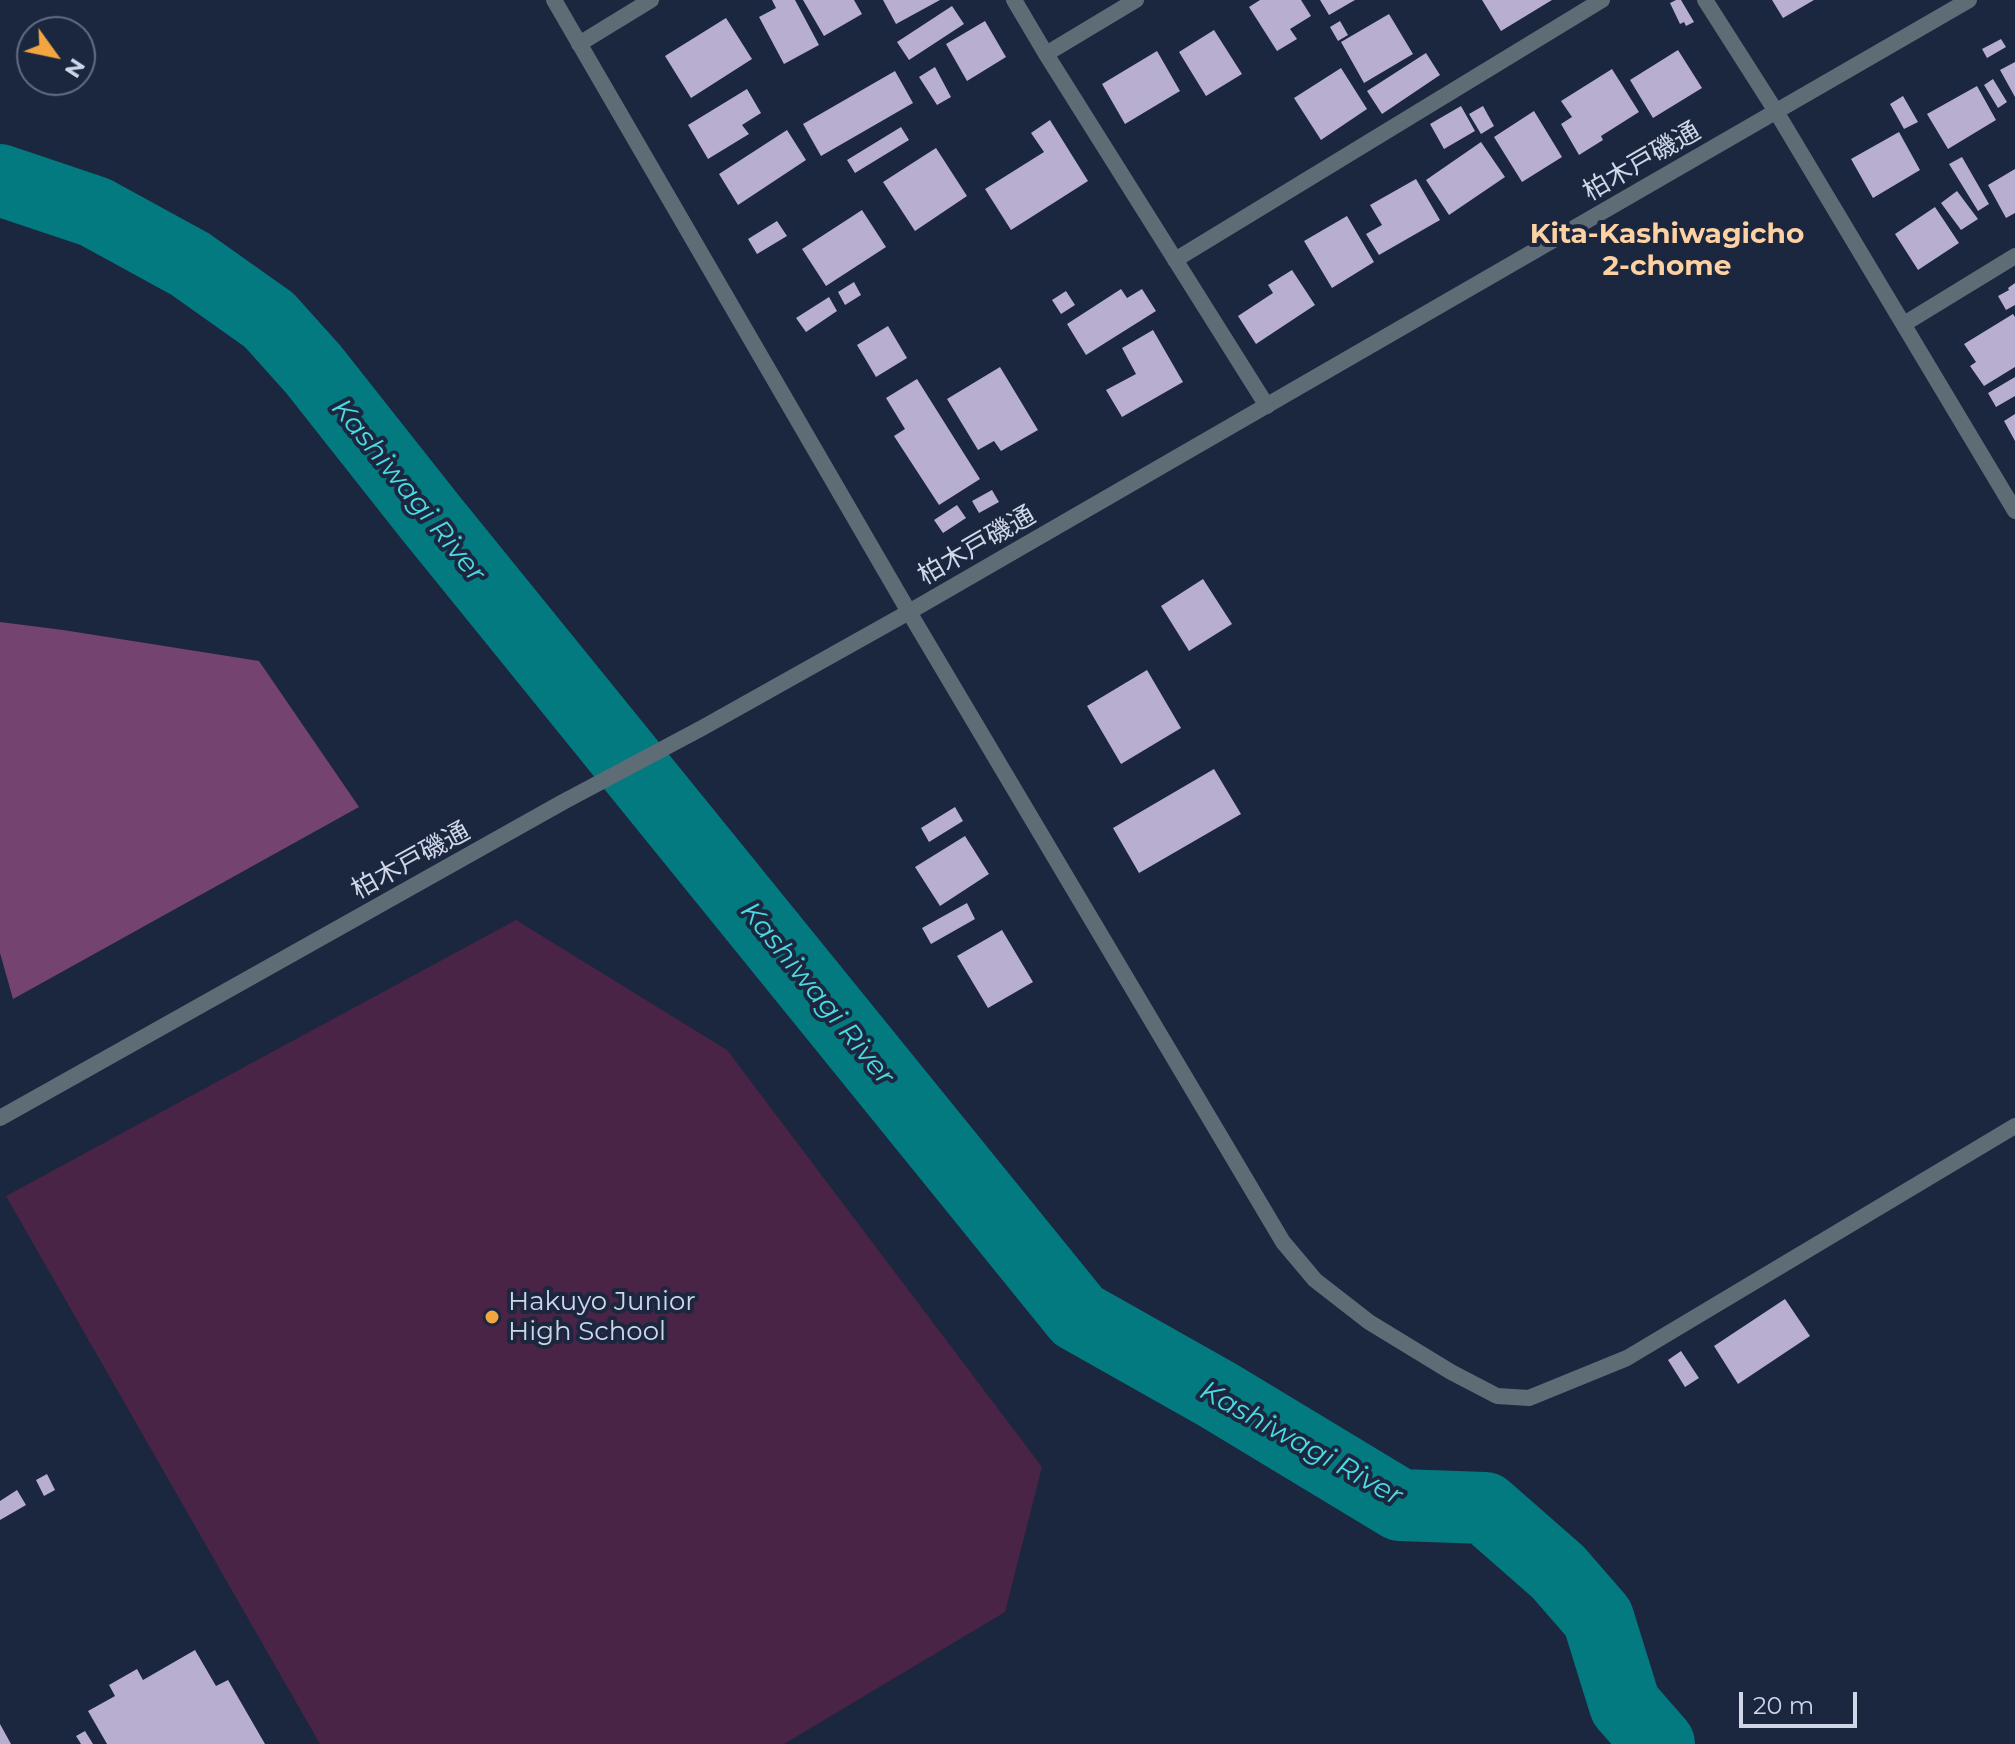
<!DOCTYPE html>
<html>
<head>
<meta charset="utf-8">
<style>
  body { margin:0 }
  #map { position:relative; width:2015px; height:1744px; overflow:hidden; background:#1b263f; font-family:Montserrat,sans-serif }
  canvas { display:block }
  .north { position:absolute; left:16px; top:16px; width:80px; height:80px; box-sizing:border-box; background:#1b263f; border:2px solid #636c82; border-radius:50%; rotate:123deg; font-size:22px; font-weight:700; line-height:32px; text-align:center; color:#ced6e7 }
  .north::after { content:''; display:block; margin:auto; width:28px; height:36px; background:#f2a541; clip-path:polygon(50% 0,100% 100%,50% 72%,0 100%) }
  .scale { position:absolute; left:1739px; top:1692px; width:118px; height:36px; box-sizing:border-box; border:4px solid #ced6e7; border-top:0; padding-left:10px; font-size:24px; line-height:28px; white-space:nowrap; color:#ced6e7; -webkit-text-stroke:6px #1b263f; paint-order:stroke }
</style>
</head>
<body>
<div id="map">
<canvas width="2015" height="1744"></canvas>
<div class="north">N</div>
<div class="scale">20 m</div>
</div>
<script>
const context = document.querySelector('canvas').getContext('2d');
context.lineJoin = 'round';
function fill(path, color) { context.fillStyle = color; context.fill(path, 'evenodd'); }
const shape = rows => new Path2D(rows.map(r => 'M' + r).join(''));
function stroke(path, color, width, dash) { context.strokeStyle = color; context.lineWidth = width; context.lineCap = dash ? 'butt' : 'round'; context.setLineDash(dash || []); context.stroke(path); }
function write(font, color, halo, rows, align = 'center') {
  context.font = font + ' Montserrat,"Noto Sans JP",sans-serif'; context.lineWidth = 8; context.setLineDash([]); context.textBaseline = 'middle'; context.strokeStyle = halo; context.fillStyle = color; for (const [text, x, y, turn = 0] of rows) {
    context.save(); context.translate(x, y); context.rotate((+turn || 0) * Math.PI / 180); context.textAlign = isNaN(turn) ? turn : align; if (halo) context.strokeText(text, 0, 0); context.fillText(text, 0, 0); context.restore();
  }
}
fill(shape([
  [516,920,727,1050,1042,1467,1005,1612,784,1744,320,1744,6,1196]
]), '#4a2446');
fill(shape([
  [0,622,63,630,259,661,359,807,13,999,0,953]
]), '#74446e');
stroke(shape([
  [0,180,95,212,190,264,269,320,313,369,430,517,1078,1316,1218,1395,1400,1505,1485,1508,1558,1572,1598,1618,1625,1705,1659,1744]
]), '#037a80', 72);
fill(shape([
  [772,0,795,0,819,45,784,64,759,17,776,8],
  [803,0,854,0,862,14,824,36],
  [883,0,940,0,896,24],
  [1260,0,1301,0,1311,16,1290,29,1297,39,1277,51,1249,7],
  [1320,0,1355,0,1329,15],
  [1482,0,1552,0,1501,31],
  [1676,0,1681,0,1694,22,1686,26,1684,22,1680,24,1670,3],
  [1772,0,1814,0,1783,18],
  [952,6,964,24,909,60,897,42],
  [1389,14,1413,54,1364,83,1341,42],
  [726,18,752,59,691,98,665,56],
  [985,21,1006,57,967,81,946,44],
  [1340,21,1348,35,1338,41,1330,27],
  [1214,30,1242,74,1206,96,1179,52],
  [2001,39,2006,47,1987,58,1982,49],
  [1678,50,1702,88,1653,118,1630,80],
  [1157,51,1180,91,1125,124,1102,84],
  [1426,53,1440,75,1382,114,1367,91],
  [2015,62,2015,97,2000,70],
  [935,67,951,97,937,105,919,77],
  [1341,68,1367,109,1321,140,1294,98],
  [1612,69,1639,112,1601,136,1603,140,1579,155,1561,124,1572,117,1561,101],
  [895,71,913,103,821,156,803,124],
  [1993,79,2007,102,1998,108,1984,85],
  [1977,86,1996,120,1948,149,1927,114],
  [747,89,761,113,742,125,749,134,708,159,688,125],
  [1903,96,1918,122,1904,129,1890,104],
  [1461,106,1475,131,1444,149,1430,124],
  [1483,106,1494,126,1481,134,1469,114],
  [1534,111,1562,157,1522,182,1494,137],
  [1050,120,1088,181,1011,230,985,189,1044,152,1031,133],
  [901,127,909,140,855,173,847,160],
  [787,130,806,160,738,205,719,174],
  [1899,132,1920,170,1873,198,1851,159],
  [1481,142,1505,177,1449,215,1426,180],
  [936,148,967,196,915,231,883,182],
  [1962,157,1989,204,1978,211,1949,164],
  [2015,169,2015,213,2006,218,1988,185],
  [1416,179,1440,220,1379,255,1366,234,1382,225,1370,205],
  [1957,191,1978,219,1961,230,1941,203],
  [1935,207,1959,243,1918,270,1895,234],
  [862,210,886,247,826,286,802,249],
  [1347,216,1374,262,1332,288,1304,241],
  [777,221,787,236,757,254,748,239],
  [1292,270,1315,305,1256,344,1238,316,1273,293,1268,285],
  [854,282,861,295,845,305,838,292],
  [2015,283,2015,305,2006,310,1998,296,2009,290,2008,288],
  [1121,289,1127,298,1142,289,1156,311,1086,355,1067,324],
  [1066,291,1075,305,1061,314,1052,300],
  [829,297,837,311,806,332,796,318],
  [2013,314,2015,317,2015,367,1984,386,1970,366,1976,362,1964,344],
  [888,326,907,358,876,377,857,345],
  [1153,330,1183,382,1122,417,1106,390,1136,374,1122,348],
  [1000,367,1038,430,1001,451,994,441,978,450,947,399],
  [2015,377,2015,396,1996,407,1988,393],
  [917,379,980,479,939,505,894,436,905,429,886,398],
  [2015,414,2015,441,2004,421],
  [992,490,999,502,979,513,972,501],
  [957,505,966,518,943,533,934,520],
  [1203,579,1232,624,1189,651,1161,606],
  [1147,670,1181,728,1121,764,1087,706],
  [1214,769,1241,814,1139,873,1113,828],
  [955,807,963,821,929,842,921,828],
  [965,836,989,874,940,906,915,867],
  [967,903,975,919,931,944,922,928],
  [1002,930,1033,982,988,1008,957,956],
  [1785,1299,1810,1336,1738,1384,1714,1346],
  [1681,1351,1699,1378,1685,1387,1668,1360],
  [47,1474,55,1490,44,1496,36,1480],
  [17,1490,26,1505,0,1520,0,1501],
  [195,1650,216,1686,228,1680,265,1744,107,1744,88,1711,115,1696,109,1685,137,1669,143,1680],
  [0,1724,11,1744,0,1744],
  [85,1731,93,1744,81,1744,76,1736]
]), '#b8aed0');
stroke(shape([
  [554,0,909,612,1283,1242,1315,1280,1369,1322,1451,1372,1497,1396,1529,1398,1627,1358,2015,1126],
  [1014,0,1046,54,1267,406],
  [1705,0,1777,113,2015,511],
  [579,44,651,0],
  [1046,54,1136,0],
  [1175,260,1602,0],
  [1904,324,2015,256]
]), '#5e6d75', 16);
stroke(shape([
  [0,1118,563,802,702,728,909,612,1969,0]
]), '#5e6d75', 16);
for (const [x, y, r, color] of [
  [492,1317,8,"#f2a541"]
]) { const dot = new Path2D(); dot.arc(x, y, r, 0, 2 * Math.PI); context.fillStyle = color; context.fill(dot); stroke(dot, '#1b263f', 3); }
write('26px', '#ced6e7', '#1b263f', [
  ["柏木戸磯通",1642,162,-30],
  ["柏木戸磯通",977,546,-30],
  ["柏木戸磯通",411,861,-29]
]);
write('26px', '#ced6e7', '#1b263f', [
  ["Hakuyo Junior",508,1302],
  ["High School",508,1332]
], 'left');
write('bold 28px', '#fdd1a1', '#1b263f', [
  ["Kita-Kashiwagicho",1667,235],
  ["2-chome",1667,267]
]);
write('italic 28px', '#4cdae2', '#1b263f', [
  ["Kashiwagi River",408,491,51],
  ["Kashiwagi River",817,994,51],
  ["Kashiwagi River",1301,1444,29]
]);
</script>
</body>
</html>
